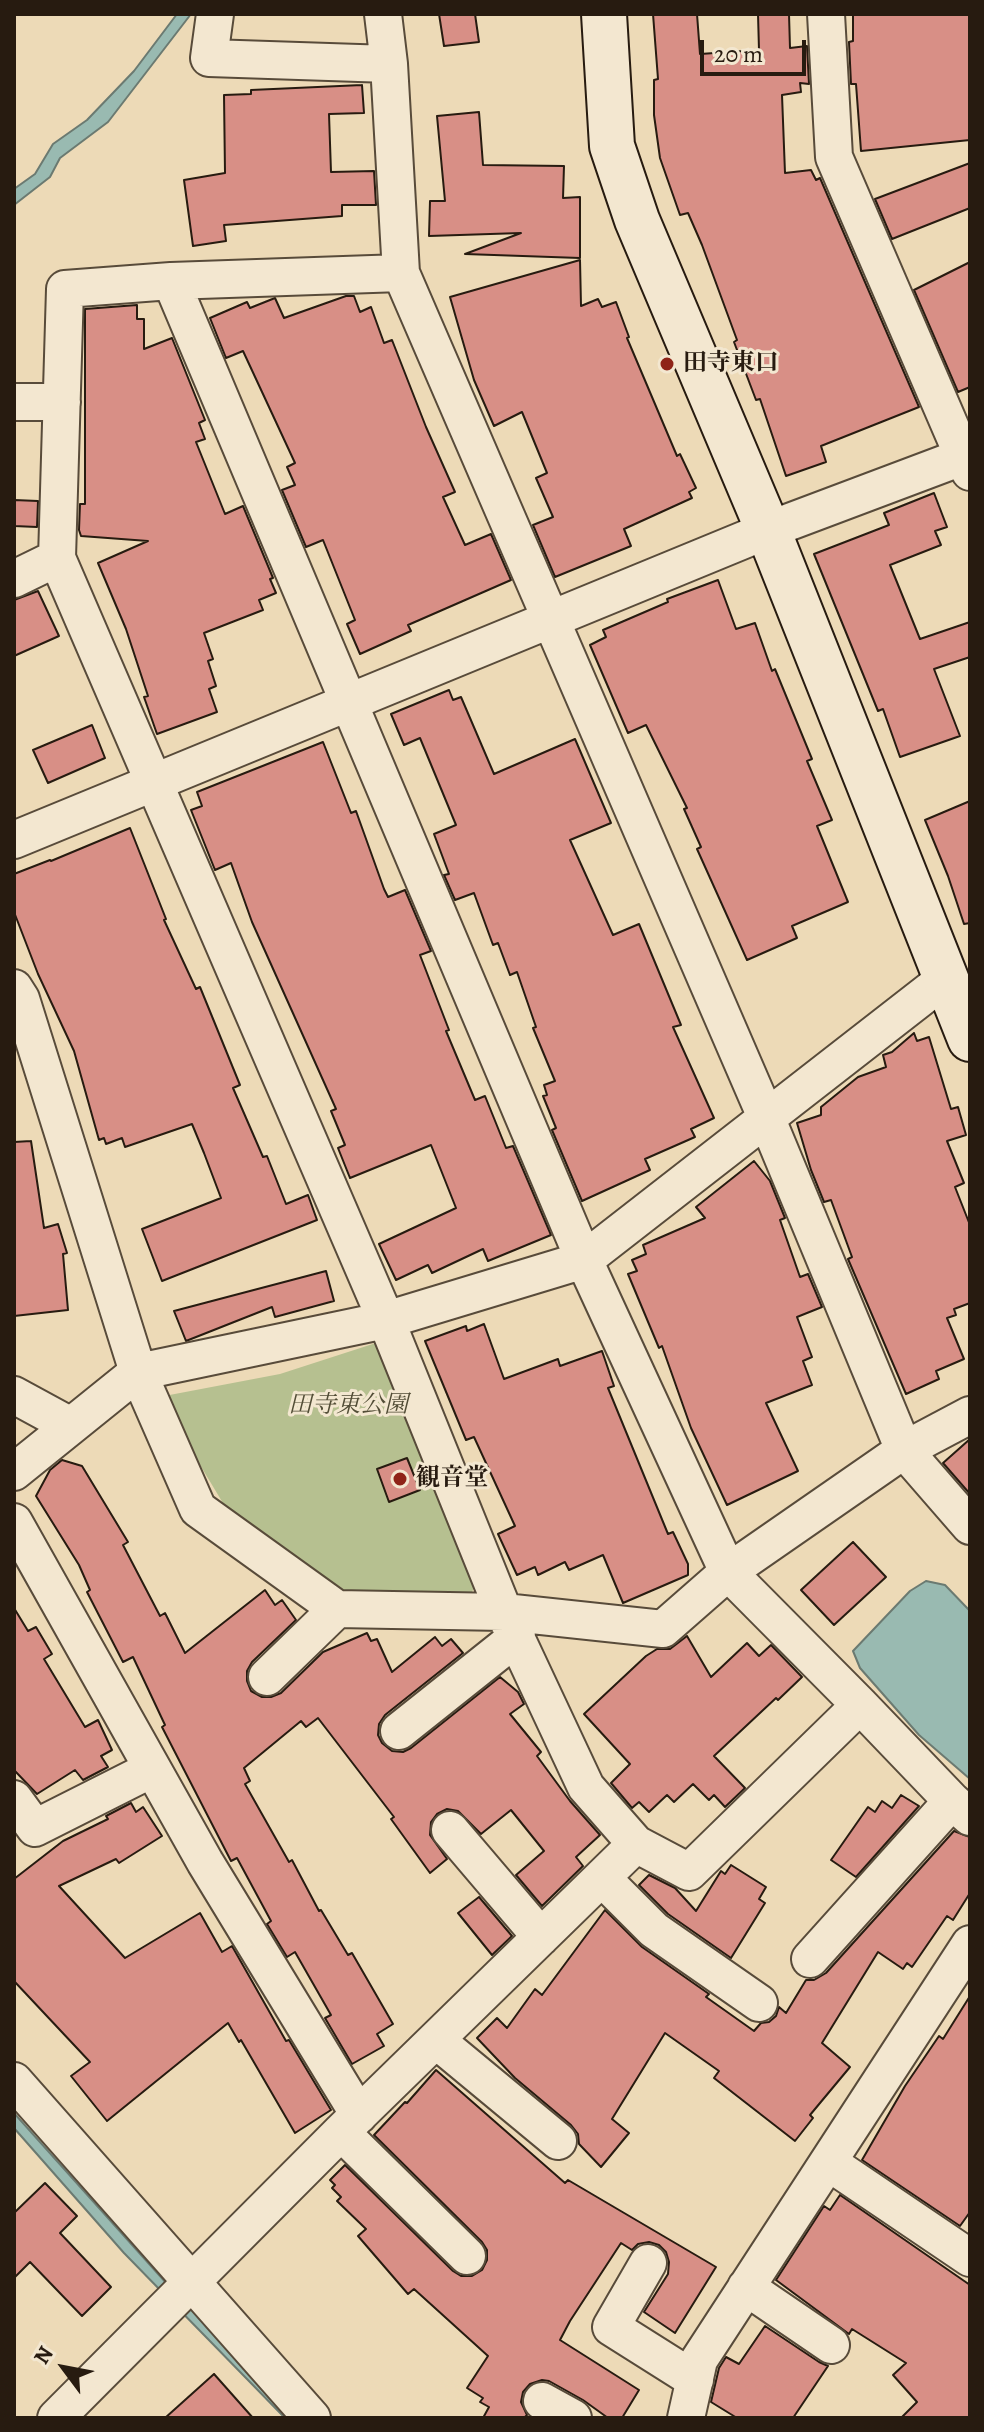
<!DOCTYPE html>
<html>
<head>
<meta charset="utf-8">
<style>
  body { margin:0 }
  #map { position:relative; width:984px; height:2432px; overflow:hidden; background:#eddab7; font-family:Alegreya,serif }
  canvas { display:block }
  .frame { position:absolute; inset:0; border:16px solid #271b10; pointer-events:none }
  .north { position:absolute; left:24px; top:2328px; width:80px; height:80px; -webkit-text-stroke:6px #f3e7d0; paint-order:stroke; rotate:302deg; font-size:22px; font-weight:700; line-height:32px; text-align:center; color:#271b10 }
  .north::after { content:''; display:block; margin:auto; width:28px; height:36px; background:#271b10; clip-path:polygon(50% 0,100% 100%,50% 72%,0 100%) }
  .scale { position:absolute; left:700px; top:40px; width:106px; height:36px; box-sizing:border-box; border:4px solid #271b10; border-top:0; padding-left:10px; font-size:24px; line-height:28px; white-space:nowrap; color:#271b10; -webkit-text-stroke:6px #f3e7d0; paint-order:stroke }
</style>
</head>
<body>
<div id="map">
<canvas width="984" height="2432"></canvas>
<div class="frame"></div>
<div class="north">N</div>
<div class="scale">20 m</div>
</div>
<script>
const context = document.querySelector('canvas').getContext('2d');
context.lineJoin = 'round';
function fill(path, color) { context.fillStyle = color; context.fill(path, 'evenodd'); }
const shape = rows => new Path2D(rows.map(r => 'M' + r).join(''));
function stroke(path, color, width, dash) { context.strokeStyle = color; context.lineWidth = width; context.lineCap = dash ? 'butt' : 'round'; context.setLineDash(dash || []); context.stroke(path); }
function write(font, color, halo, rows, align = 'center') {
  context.font = font + ' Alegreya,"Noto Serif JP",serif'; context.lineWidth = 6; context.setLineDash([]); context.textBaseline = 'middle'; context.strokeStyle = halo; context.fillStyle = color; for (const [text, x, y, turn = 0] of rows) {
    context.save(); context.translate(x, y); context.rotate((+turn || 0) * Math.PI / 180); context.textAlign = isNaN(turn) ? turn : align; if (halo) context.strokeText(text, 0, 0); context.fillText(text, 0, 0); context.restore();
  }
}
fill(shape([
  [382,1341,477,1583,469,1597,332,1591,235,1523,159,1397,280,1374]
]), '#b6c090');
const water = shape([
  [177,14,191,14,108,122,60,158,50,177,14,205,14,189,35,174,53,144,87,120,134,71,177,14],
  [926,1581,945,1585,970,1611,970,1779,919,1735,860,1668,853,1651,910,1591,926,1581],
  [14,2113,168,2285,298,2418,285,2418,124,2253,14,2128,14,2113]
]);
fill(water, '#99bab1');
stroke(water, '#6b7a71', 2);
const building = shape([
  [439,14,475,14,479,42,444,46,439,14],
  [653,14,697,14,700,54,759,50,758,14,789,14,790,48,807,46,809,84,800,83,801,92,782,95,785,173,811,170,816,180,820,178,919,407,821,446,826,462,786,476,760,399,756,400,734,342,737,340,702,245,688,213,680,215,660,158,654,115,654,80,658,79,653,14],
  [853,14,970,14,970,140,861,151,856,84,851,84,849,42,853,41,853,14],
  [362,85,364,113,329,114,331,172,374,171,376,205,342,205,342,216,224,225,226,241,193,246,184,180,225,173,224,95,251,94,251,90,362,85],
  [479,112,483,165,564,166,563,198,580,197,580,258,465,254,521,233,429,236,430,201,445,201,437,116,479,112],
  [970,163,970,208,892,239,875,199,970,163],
  [580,260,581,306,598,299,602,307,616,302,629,337,627,338,677,456,680,454,696,488,689,492,692,498,624,529,631,546,555,577,533,525,553,517,536,478,547,473,522,412,494,426,474,380,450,297,580,260],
  [970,262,970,387,958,392,914,290,970,262],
  [346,296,354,296,360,312,371,307,384,343,392,340,426,427,455,492,443,497,465,545,491,534,511,580,408,625,411,631,360,654,347,624,355,620,323,540,306,547,282,490,295,485,287,467,295,463,243,351,226,358,210,318,247,302,250,308,275,298,284,318,346,296],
  [137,305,137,319,144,319,144,349,172,338,205,420,199,423,205,439,196,442,225,514,243,506,273,578,270,579,276,593,259,600,263,610,204,633,213,659,208,661,216,686,209,689,217,712,157,734,144,697,148,696,126,629,98,563,148,541,81,536,79,530,80,504,85,504,85,309,137,305],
  [934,493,947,527,935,531,941,545,890,565,920,639,970,622,970,657,934,669,960,736,900,757,883,709,878,711,814,554,889,525,884,513,934,493],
  [14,500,38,501,37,527,14,526,14,500],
  [718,580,736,629,755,623,772,671,775,669,812,759,807,761,832,820,817,826,848,902,792,926,797,938,747,960,697,849,701,847,684,809,687,808,646,725,628,733,590,645,606,637,603,630,668,602,667,599,718,580],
  [38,591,59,636,14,656,14,600,38,591],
  [449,690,453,700,461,697,494,774,575,739,611,823,570,840,613,935,639,924,681,1025,673,1027,714,1118,691,1129,695,1137,645,1159,650,1170,582,1201,552,1130,556,1128,543,1096,547,1095,544,1085,555,1081,533,1028,536,1027,517,972,510,975,498,943,493,945,474,893,455,900,444,875,449,874,434,834,456,825,420,738,404,745,391,714,449,690],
  [92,725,105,758,48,783,33,750,92,725],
  [323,742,351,813,356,811,384,889,388,897,405,890,431,951,420,955,449,1030,446,1031,475,1100,485,1096,506,1148,513,1146,551,1235,488,1261,483,1249,432,1273,428,1265,396,1280,379,1244,456,1208,431,1145,350,1178,338,1148,345,1145,331,1111,336,1109,252,922,231,863,215,870,191,810,202,806,197,792,323,742],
  [970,801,970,923,964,924,948,876,925,820,970,801],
  [130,828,166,919,164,920,196,989,200,987,240,1085,233,1088,263,1157,267,1156,286,1204,308,1195,317,1220,162,1281,142,1229,221,1198,204,1153,192,1124,125,1147,122,1138,106,1144,104,1138,99,1140,74,1051,38,974,14,912,14,874,50,860,51,861,130,828],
  [914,1033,917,1041,929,1037,951,1109,958,1107,966,1135,947,1141,964,1183,955,1187,970,1225,970,1303,954,1309,956,1315,947,1318,964,1359,936,1371,939,1379,906,1394,848,1259,852,1257,831,1200,824,1202,811,1170,797,1123,821,1115,821,1107,858,1077,886,1067,883,1055,892,1052,914,1033],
  [31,1141,44,1228,58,1224,67,1253,63,1254,68,1310,14,1316,14,1142,31,1141],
  [754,1161,770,1181,785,1218,780,1220,800,1277,808,1274,822,1307,797,1317,812,1357,803,1361,812,1385,766,1403,798,1471,727,1505,691,1428,662,1346,659,1348,628,1274,637,1271,632,1260,646,1254,643,1245,705,1218,696,1207,754,1161],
  [326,1271,334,1301,275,1317,272,1307,186,1341,174,1311,326,1271],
  [484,1324,504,1379,558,1359,560,1366,602,1351,614,1386,608,1388,668,1534,673,1532,688,1564,688,1575,623,1603,603,1555,569,1570,565,1562,538,1575,535,1567,517,1575,498,1534,515,1526,474,1437,466,1440,425,1341,466,1326,467,1331,484,1324],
  [970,1439,970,1494,943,1463,970,1439],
  [407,1458,420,1490,389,1502,377,1469,407,1458],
  [62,1460,82,1466,128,1542,123,1545,160,1616,165,1613,185,1653,265,1590,275,1605,282,1600,296,1620,252,1662,247,1671,247,1681,251,1691,262,1697,271,1697,281,1693,323,1652,367,1633,371,1641,377,1639,392,1672,435,1637,442,1646,451,1639,463,1653,385,1715,379,1724,378,1735,382,1743,392,1751,403,1752,411,1748,500,1677,518,1692,524,1704,510,1714,541,1752,537,1756,570,1801,600,1835,576,1857,583,1866,542,1906,516,1875,544,1851,511,1810,481,1834,458,1811,447,1809,437,1814,431,1822,430,1835,447,1859,430,1873,391,1819,394,1817,318,1718,306,1727,301,1721,244,1768,250,1781,245,1784,289,1862,292,1860,319,1911,321,1910,348,1955,352,1953,393,2024,377,2034,384,2046,352,2064,325,2018,331,2015,295,1952,287,1957,267,1924,271,1921,237,1858,231,1861,162,1727,165,1725,133,1657,123,1662,87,1592,90,1590,79,1565,36,1496,50,1470,62,1460],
  [853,1542,886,1577,834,1625,801,1590,853,1542],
  [14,1608,28,1631,36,1627,52,1654,44,1659,85,1727,98,1720,112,1750,101,1756,108,1767,83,1780,75,1770,37,1794,14,1770,14,1608],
  [687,1636,711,1677,747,1643,759,1656,771,1645,802,1677,778,1700,776,1698,714,1756,745,1788,725,1807,714,1795,709,1800,693,1784,674,1802,667,1795,649,1812,639,1802,632,1808,611,1783,630,1764,584,1714,646,1656,657,1649,670,1649,687,1636],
  [901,1795,919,1806,856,1877,831,1860,868,1807,875,1812,882,1801,892,1808,901,1795],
  [131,1803,136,1812,143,1807,162,1836,119,1863,116,1859,59,1886,125,1958,200,1913,222,1952,232,1946,286,2041,289,2040,331,2110,295,2133,241,2040,239,2042,228,2023,107,2121,71,2076,90,2062,14,1981,14,1879,63,1841,108,1819,106,1816,131,1803],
  [954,1831,970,1837,970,1893,953,1920,947,1916,912,1967,907,1963,903,1969,878,1952,822,2043,850,2067,810,2115,813,2118,795,2141,714,2078,719,2071,665,2033,612,2119,629,2133,601,2167,579,2144,578,2134,571,2125,515,2078,477,2038,497,2018,507,2028,535,1989,542,1995,605,1910,642,1947,709,1994,706,1997,754,2031,761,2023,769,2022,776,2016,779,2007,786,2013,806,1980,814,1980,826,1973,954,1831],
  [731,1865,766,1887,759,1899,765,1903,731,1958,668,1914,639,1885,649,1875,675,1888,696,1911,721,1871,725,1874,731,1865],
  [479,1897,512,1936,492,1955,458,1913,479,1897],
  [970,1996,970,2212,960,2226,862,2160,905,2086,939,2036,943,2039,970,1996],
  [436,2070,565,2183,568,2180,716,2267,675,2333,644,2312,668,2274,669,2262,666,2252,659,2245,649,2242,638,2244,632,2250,621,2243,570,2321,560,2340,639,2390,622,2418,608,2418,583,2400,549,2381,542,2380,530,2384,523,2392,521,2402,527,2415,524,2418,483,2418,489,2407,480,2402,483,2398,467,2388,488,2356,414,2289,408,2294,358,2236,366,2229,337,2201,341,2197,332,2188,335,2185,330,2180,345,2165,453,2271,461,2276,472,2276,482,2270,487,2260,487,2250,482,2242,374,2135,405,2102,407,2103,436,2070],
  [45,2183,77,2216,60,2233,111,2287,82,2316,30,2262,14,2278,14,2213,45,2183],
  [840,2195,970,2285,970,2418,901,2418,917,2402,893,2375,906,2363,852,2329,849,2334,776,2280,824,2206,830,2210,840,2195],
  [765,2326,819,2362,828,2366,793,2418,737,2418,711,2402,719,2368,726,2357,739,2364,765,2326],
  [214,2374,253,2418,165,2418,214,2374]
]);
fill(building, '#d88f86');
stroke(building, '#271b10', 2);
const street = shape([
  [215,14,209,58,389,64],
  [383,14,389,64,401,273,766,1117,904,1450,970,1526],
  [826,14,834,157,970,472],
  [401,273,171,281,65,289,57,558,386,1320,504,1612,586,1787,636,1844,689,1872,860,1705],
  [171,281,584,1260,728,1572,860,1705,952,1801,970,1817],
  [14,402,62,402],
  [14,579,57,558],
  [14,840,768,530,970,454],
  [14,988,21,999,138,1372,198,1509,337,1609,504,1612,663,1629,728,1572,904,1450,970,1415],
  [14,1395,71,1426],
  [14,1472,138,1372,386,1320,584,1260,945,979],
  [14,1522,205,1862,359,2115],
  [267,1677,337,1609],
  [399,1731,517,1637],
  [14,1799,35,1828,152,1769],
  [450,1830,541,1937],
  [602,1878,654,1930,759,2003],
  [810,1959,952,1801],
  [436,2040,558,2141],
  [14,2081,312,2418],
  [341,2132,467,2256],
  [828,2162,970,2258],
  [648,2263,611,2327,695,2380],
  [746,2287,831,2345],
  [542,2401,573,2418],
  [56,2418,341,2132,636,1844],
  [686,2418,699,2360,970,1944]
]);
const secondary = shape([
  [604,14,612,146,637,220,768,530,970,1039]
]);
stroke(street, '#584b3a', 40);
stroke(secondary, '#271b10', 48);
stroke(street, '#f3e7d0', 36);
stroke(secondary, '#f3e7d0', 44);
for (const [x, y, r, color] of [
  [667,364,8,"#8f2418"],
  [400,1479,8,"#8f2418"]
]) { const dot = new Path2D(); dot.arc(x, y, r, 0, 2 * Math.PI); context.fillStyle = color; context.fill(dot); stroke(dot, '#f3e7d0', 3); }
write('bold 24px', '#271b10', '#f3e7d0', [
  ["田寺東口",683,364],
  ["観音堂",416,1479]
], 'left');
write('italic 24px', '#524d36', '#f3e7d0', [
  ["田寺東公園",348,1406]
]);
</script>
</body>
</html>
